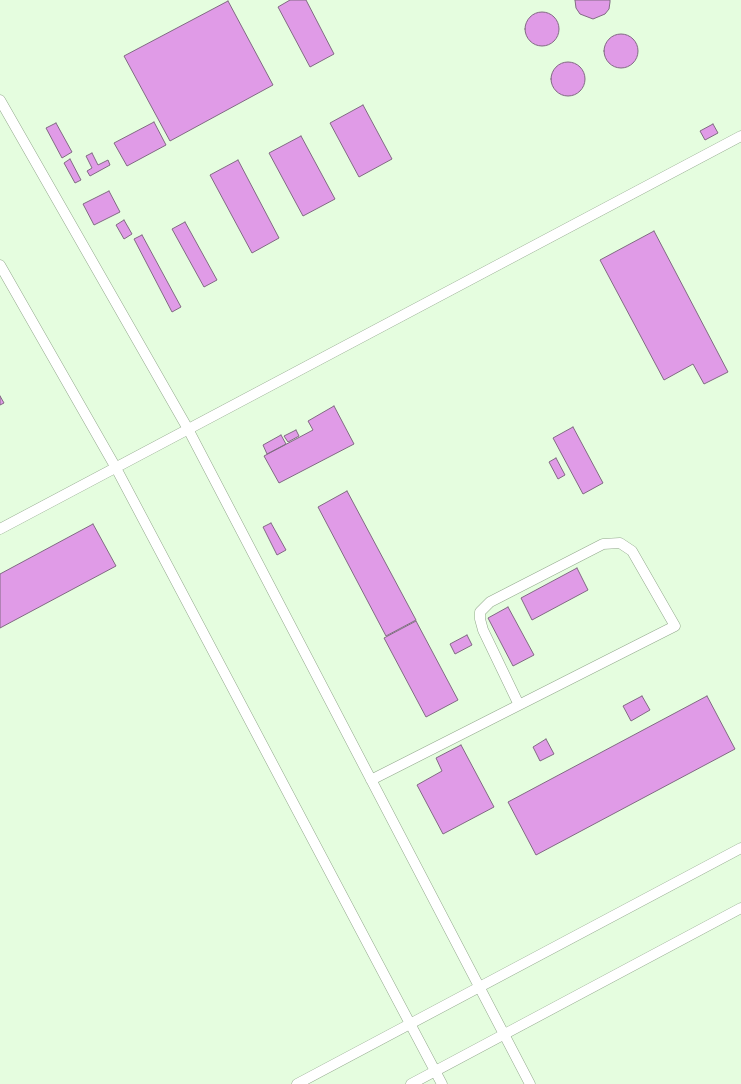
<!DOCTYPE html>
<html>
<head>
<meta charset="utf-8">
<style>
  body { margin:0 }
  canvas { display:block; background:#e5fddf }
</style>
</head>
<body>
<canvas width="741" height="1084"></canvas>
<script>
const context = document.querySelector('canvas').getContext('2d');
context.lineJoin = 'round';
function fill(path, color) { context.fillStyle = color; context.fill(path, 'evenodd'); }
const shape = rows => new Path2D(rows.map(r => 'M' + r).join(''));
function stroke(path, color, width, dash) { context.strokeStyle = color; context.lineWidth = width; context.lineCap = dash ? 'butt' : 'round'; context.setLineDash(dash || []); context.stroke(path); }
const building = shape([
  [290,0,306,0,334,54,310,67,278,7,290,0],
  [575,0,610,0,610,2,609,9,605,14,593,19,580,14,576,8,575,0],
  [228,1,273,85,170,141,124,56,228,1],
  '525 29a17 17 0 1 1 34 0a17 17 0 1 1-34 0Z',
  '604 51a17 17 0 1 1 34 0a17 17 0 1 1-34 0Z',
  '551 79a17 17 0 1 1 34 0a17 17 0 1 1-34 0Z',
  [363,105,392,159,359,177,330,123,363,105],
  [154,122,166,145,127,166,114,143,154,122],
  [56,123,72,152,62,158,46,128,56,123],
  [713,124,718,133,705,140,700,131,713,124],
  [301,136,335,199,303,216,269,153,301,136],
  [92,153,98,165,108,160,110,165,90,176,87,171,92,168,86,156,92,153],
  [70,159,81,180,75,183,64,163,70,159],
  [238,160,279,238,252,253,210,175,238,160],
  [109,191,120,212,94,225,83,204,109,191],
  [124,220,132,234,124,239,116,225,124,220],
  [185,222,217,280,204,287,172,229,185,222],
  [654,231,728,372,704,384,693,364,664,380,600,260,654,231],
  [142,235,181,307,172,312,134,239,142,235],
  [0,396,4,403,0,405,0,396],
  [334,406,354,444,279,483,264,456,313,430,308,421,334,406],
  [573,427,603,483,583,494,553,438,573,427],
  [296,430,299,436,288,442,284,436,296,430],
  [281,435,286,444,267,454,263,445,281,435],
  [556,458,565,475,558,479,549,462,556,458],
  [347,491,416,620,386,636,318,507,347,491],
  [271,523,286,550,277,555,263,527,271,523],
  [93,524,116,566,0,628,0,574,93,524],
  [577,568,588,590,532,620,521,598,577,568],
  [508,607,534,655,513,666,488,618,508,607],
  [416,621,458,700,426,717,384,638,416,621],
  [467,635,472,645,455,654,450,644,467,635],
  [642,696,650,710,631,721,623,706,642,696],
  [707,696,735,749,536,855,508,802,707,696],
  [546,739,554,754,540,761,533,747,546,739],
  [461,745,494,807,443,834,417,785,442,771,436,758,461,745]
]);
fill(building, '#e09be7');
stroke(building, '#816a83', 1);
const service = shape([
  [0,100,188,429,530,1084],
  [0,265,116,468,442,1084],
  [0,529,741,136],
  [371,780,519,705,675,626,632,551,620,543,603,544,490,602,480,612,480,619,483,630,519,705],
  [297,1084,741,848],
  [411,1084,741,908]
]);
stroke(service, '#92a88c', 11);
stroke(service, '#fff', 10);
</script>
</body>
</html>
